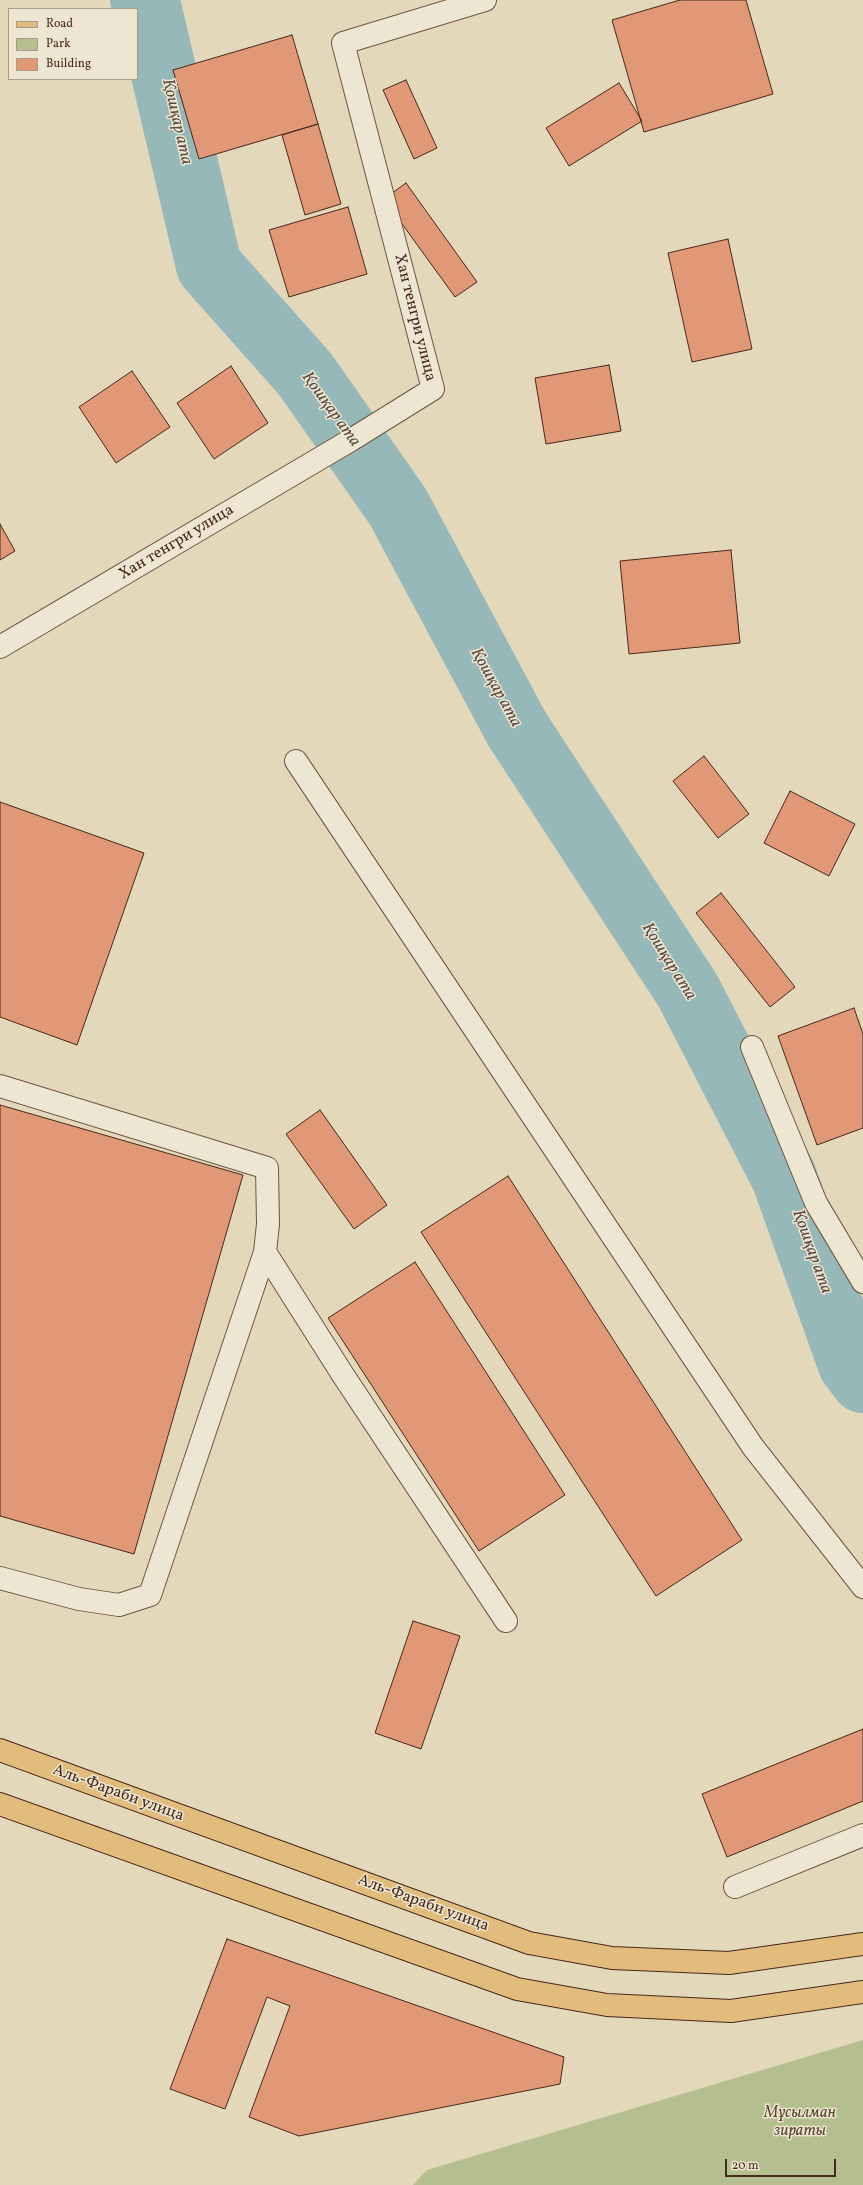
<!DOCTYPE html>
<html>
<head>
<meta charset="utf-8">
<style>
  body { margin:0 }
  #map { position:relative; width:863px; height:2185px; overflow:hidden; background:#e3d8ba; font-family:Vollkorn,serif }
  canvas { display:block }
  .legend { position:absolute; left:8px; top:8px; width:130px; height:72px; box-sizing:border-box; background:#ede6d2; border:1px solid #ab9a88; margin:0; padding:5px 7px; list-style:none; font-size:12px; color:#48281a }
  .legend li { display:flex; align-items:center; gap:8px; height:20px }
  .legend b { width:20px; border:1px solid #ab9a88 }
  .scale { position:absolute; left:725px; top:2159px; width:111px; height:18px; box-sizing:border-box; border:2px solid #48281a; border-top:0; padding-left:5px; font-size:12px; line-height:14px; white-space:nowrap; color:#48281a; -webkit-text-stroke:3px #ede6d2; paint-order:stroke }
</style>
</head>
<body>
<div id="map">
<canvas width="863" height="2185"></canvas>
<ul class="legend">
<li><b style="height:5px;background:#e2bc7d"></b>Road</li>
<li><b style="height:11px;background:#b5be8f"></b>Park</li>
<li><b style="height:11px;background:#e09876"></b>Building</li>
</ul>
<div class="scale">20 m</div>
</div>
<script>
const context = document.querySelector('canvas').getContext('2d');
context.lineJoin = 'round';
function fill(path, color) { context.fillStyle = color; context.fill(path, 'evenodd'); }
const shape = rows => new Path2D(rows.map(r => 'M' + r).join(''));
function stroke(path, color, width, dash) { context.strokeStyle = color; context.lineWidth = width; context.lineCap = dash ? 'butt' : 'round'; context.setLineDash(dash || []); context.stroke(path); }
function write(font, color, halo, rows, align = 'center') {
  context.font = font + ' Vollkorn,serif'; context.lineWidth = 3; context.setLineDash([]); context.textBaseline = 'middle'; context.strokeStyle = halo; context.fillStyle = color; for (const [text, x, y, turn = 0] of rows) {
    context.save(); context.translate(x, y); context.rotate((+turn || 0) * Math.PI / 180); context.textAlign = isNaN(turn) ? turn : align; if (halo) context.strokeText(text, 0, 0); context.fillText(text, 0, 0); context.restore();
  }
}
fill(shape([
  [863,2040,863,2185,413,2185,427,2170]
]), '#b5be8f');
stroke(shape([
  [143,0,149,10,209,266,305,374,398,507,517,729,688,991,784,1177,851,1364,863,1380]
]), '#97b8b8', 66);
const building = shape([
  [680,0,746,0,773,94,644,132,612,20,680,0],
  [292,35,318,124,199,159,173,70,292,35],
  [406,80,437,148,414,159,383,90,406,80],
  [619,83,642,121,569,166,546,128,619,83],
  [318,124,341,204,305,215,282,135,318,124],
  [406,183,477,282,455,297,384,199,406,183],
  [348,207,367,274,289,297,269,230,348,207],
  [728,239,752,349,692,362,668,253,728,239],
  [609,365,621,431,546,444,535,378,609,365],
  [231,366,268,423,214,459,177,403,231,366],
  [132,371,170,427,116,463,79,407,132,371],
  [0,524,15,551,0,560,0,524],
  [731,550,740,643,629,654,620,561,731,550],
  [704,756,749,814,718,838,673,781,704,756],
  [790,791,855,824,829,876,764,843,790,791],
  [0,802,144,853,77,1045,0,1017,0,802],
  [721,893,795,987,770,1007,696,913,721,893],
  [854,1008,863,1034,863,1128,817,1145,778,1036,854,1008],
  [0,1105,243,1175,134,1554,0,1516,0,1105],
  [320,1110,387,1205,354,1229,286,1134,320,1110],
  [508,1176,742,1540,656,1596,421,1232,508,1176],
  [415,1262,565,1495,479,1551,328,1318,415,1262],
  [413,1621,460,1636,421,1749,375,1733,413,1621],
  [863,1729,863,1801,727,1857,702,1794,863,1729],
  [227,1939,564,2057,560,2084,299,2136,249,2117,290,2006,267,1997,225,2109,170,2089,227,1939]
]);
fill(building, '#e09876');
stroke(building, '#48281a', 1);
const minor = shape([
  [0,647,351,440,433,389,343,43,485,0],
  [296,761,753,1447,863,1587],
  [752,1047,816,1203,863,1282],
  [0,1086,267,1168,268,1224,265,1252,150,1595,119,1605,79,1599,0,1578],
  [265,1252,343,1375,506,1621],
  [735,1887,863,1835]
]);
const major = shape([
  [0,1750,529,1943,612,1958,729,1963,863,1944],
  [0,1804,517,1989,607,2005,731,2011,863,1992]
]);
stroke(minor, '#6f5442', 24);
stroke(major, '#48281a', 24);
stroke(minor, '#ede6d2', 22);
stroke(major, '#e2bc7d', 22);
write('16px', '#48281a', '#ede6d2', [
  ["Хан тенгри улица",414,318,76],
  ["Хан тенгри улица",177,543,-31],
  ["Аль-Фараби улица",118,1794,20],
  ["Аль-Фараби улица",423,1904,20]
]);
write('italic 16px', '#5e4631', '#ede6d2', [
  ["Мұсылман",800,2114],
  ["зираты",800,2132]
]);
write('italic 17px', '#5c4c42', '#ede6d2', [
  ["Қошқар ата",176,122,77],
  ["Қошқар ата",330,410,54],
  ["Қошқар ата",495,688,61],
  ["Қошқар ата",668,962,58],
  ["Қошқар ата",811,1252,70]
]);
</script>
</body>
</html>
